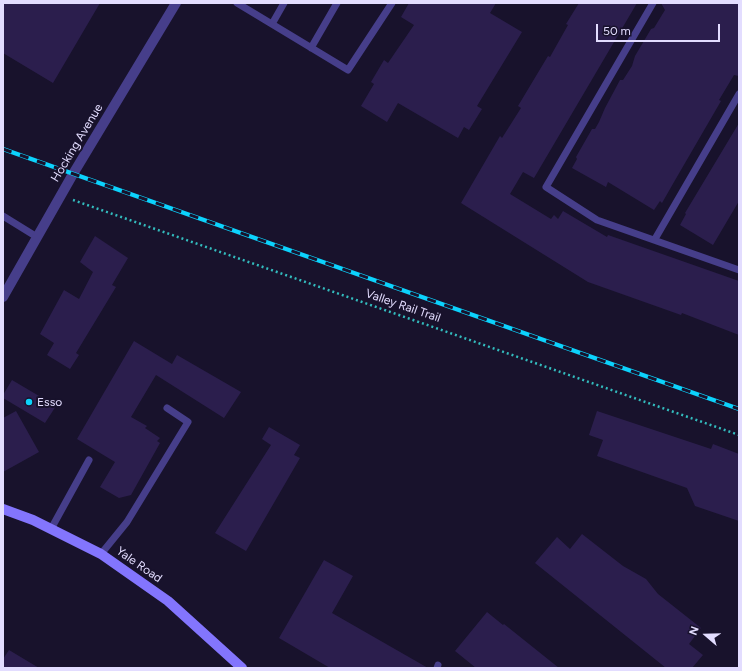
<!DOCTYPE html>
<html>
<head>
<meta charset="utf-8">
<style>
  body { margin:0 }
  #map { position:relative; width:742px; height:671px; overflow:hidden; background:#18122c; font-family:Figtree,sans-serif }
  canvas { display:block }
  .frame { position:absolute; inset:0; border:4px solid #e3ddff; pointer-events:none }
  .north { position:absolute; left:686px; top:615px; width:40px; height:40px; -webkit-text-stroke:3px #18122c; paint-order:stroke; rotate:290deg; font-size:11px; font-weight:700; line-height:16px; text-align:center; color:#e3ddff }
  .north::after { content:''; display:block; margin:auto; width:14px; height:18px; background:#e3ddff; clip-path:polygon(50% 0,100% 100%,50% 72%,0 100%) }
  .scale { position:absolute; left:596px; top:24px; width:124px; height:18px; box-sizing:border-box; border:2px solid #e3ddff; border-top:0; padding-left:5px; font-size:12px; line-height:14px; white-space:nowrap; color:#e3ddff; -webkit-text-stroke:3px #18122c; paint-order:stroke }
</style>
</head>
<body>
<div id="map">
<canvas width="742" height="671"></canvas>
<div class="frame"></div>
<div class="north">N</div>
<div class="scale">50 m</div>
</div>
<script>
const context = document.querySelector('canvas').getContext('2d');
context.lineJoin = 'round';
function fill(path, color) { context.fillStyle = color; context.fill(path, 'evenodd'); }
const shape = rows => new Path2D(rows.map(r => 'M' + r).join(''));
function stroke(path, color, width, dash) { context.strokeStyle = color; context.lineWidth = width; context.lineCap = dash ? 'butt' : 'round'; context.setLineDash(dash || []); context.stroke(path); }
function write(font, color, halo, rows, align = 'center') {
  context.font = font + ' Figtree,sans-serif'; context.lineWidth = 4; context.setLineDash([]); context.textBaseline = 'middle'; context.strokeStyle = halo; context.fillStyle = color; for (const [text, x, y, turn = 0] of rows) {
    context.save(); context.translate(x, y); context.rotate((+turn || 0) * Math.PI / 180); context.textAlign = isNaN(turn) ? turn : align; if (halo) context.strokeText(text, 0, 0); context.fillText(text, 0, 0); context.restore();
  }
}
fill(shape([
  [3,3,100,3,53,83,3,53],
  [409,3,496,3,490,13,522,32,477,106,482,109,469,130,464,127,458,138,398,103,387,122,361,106,374,84,371,82,384,60,388,63,414,25,401,17],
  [579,3,637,3,534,178,523,172,510,194,551,219,554,215,558,219,563,211,607,237,608,235,739,281,739,335,682,313,681,315,588,282,461,203,500,136,502,138,521,108,518,106,548,56,550,57,568,25,566,24],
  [661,3,739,3,739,76,734,75,719,100,721,101,674,182,662,203,660,201,654,210,608,182,606,187,572,168,577,159,576,157,592,129,595,129,599,122,605,108,620,80,623,80,632,66,635,56,651,29,654,28,665,10],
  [739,123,739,201,713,245,680,225,686,214,685,213],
  [95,236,128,258,112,285,116,287,76,353,79,355,70,369,47,355,54,343,40,334,64,290,79,299,93,272,80,262],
  [134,341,172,364,177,355,241,392,224,418,156,375,131,417,147,426,145,428,160,438,157,441,160,443,131,495,119,498,100,487,115,462,77,439],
  [12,380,56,406,45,423,3,398,3,395],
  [16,411,39,452,3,472,3,418],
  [597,411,711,449,713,444,739,454,739,521,695,506,687,488,597,456,603,440,589,435],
  [269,427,300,445,294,455,300,458,246,551,215,533,271,445,262,439],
  [582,534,623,566,646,579,658,594,701,628,689,644,703,655,692,668,666,668,535,563,557,537,570,549],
  [324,560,353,576,332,613,428,668,330,668,279,638],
  [487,612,503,625,504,624,559,668,476,668,455,651],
  [9,650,39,668,3,668,3,659]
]), '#2b1e4d');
stroke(shape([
  [73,200,739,435]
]), '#33bbbd', 2.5, [2, 3]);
stroke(shape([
  [237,3,348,70,392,3],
  [653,3,546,187,597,220,739,270],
  [272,24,284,3],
  [311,48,337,3],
  [3,216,37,237],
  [655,239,739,94],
  [51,529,89,460],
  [101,554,127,522,188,422,167,408],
  [437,668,438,665]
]), '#463e8a', 7);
stroke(shape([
  [3,297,73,174,176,3]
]), '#463e8a', 10);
stroke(shape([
  [3,509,33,520,101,554,168,601,242,668]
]), '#8375fd', 10);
const rail = shape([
  [3,149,739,409]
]);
stroke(rail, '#0cd2fc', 4.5);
stroke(rail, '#18122c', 3, [9]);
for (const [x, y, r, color] of [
  [29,402,4,"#0cd2fc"]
]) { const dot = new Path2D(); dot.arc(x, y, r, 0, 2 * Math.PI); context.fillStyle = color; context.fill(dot); stroke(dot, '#18122c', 1.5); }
write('12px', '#e3ddff', '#18122c', [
  ["Hocking Avenue",77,143,-59],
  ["Valley Rail Trail",403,306,19],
  ["Yale Road",139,565,35]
]);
write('12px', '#e3ddff', '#18122c', [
  ["Esso",37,402]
], 'left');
</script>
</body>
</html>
